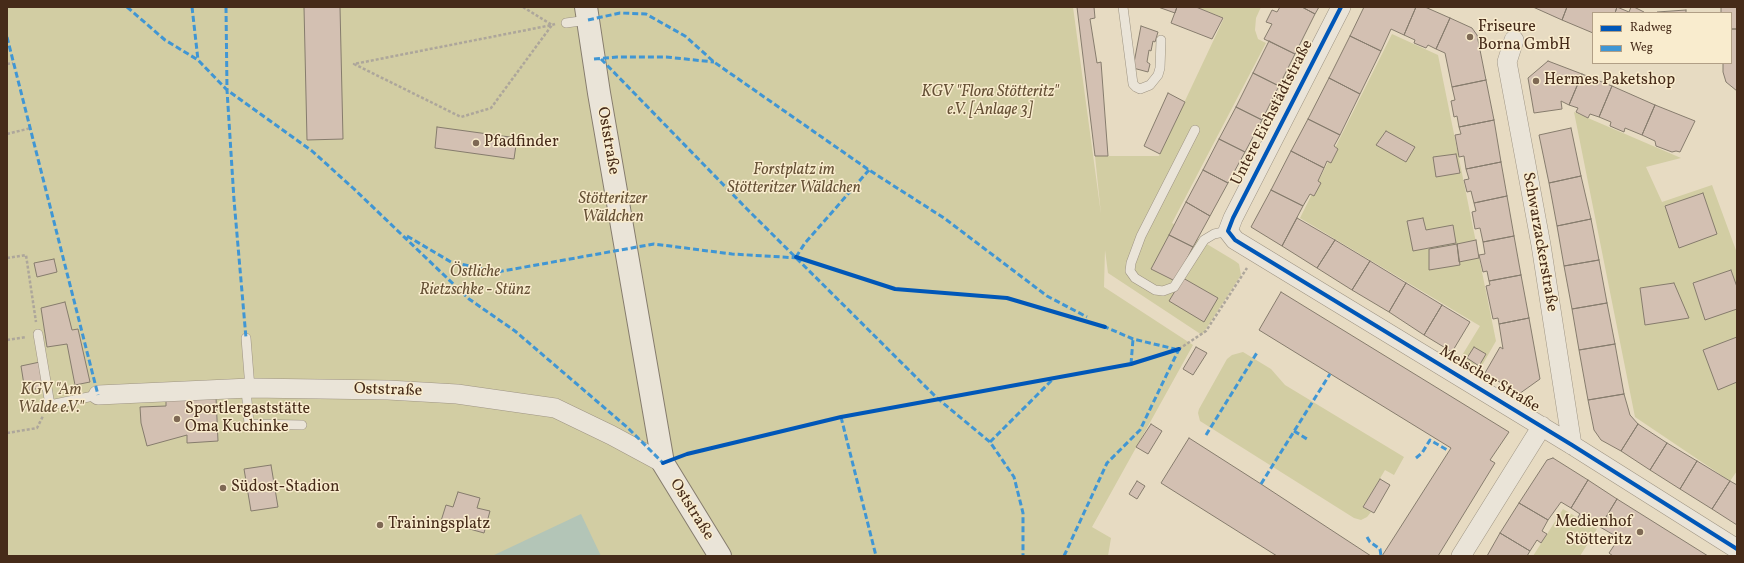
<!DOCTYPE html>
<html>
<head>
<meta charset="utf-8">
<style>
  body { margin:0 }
  #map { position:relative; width:1744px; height:563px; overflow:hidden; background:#e7dbc2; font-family:Vollkorn,serif }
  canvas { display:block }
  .frame { position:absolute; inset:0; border:8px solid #462b19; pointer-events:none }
  .legend { position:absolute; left:1592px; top:12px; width:140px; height:52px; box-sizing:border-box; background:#f9ecce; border:1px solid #b19f86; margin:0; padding:5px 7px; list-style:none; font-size:12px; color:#462b19 }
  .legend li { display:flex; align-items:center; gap:8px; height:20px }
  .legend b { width:20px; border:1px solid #b19f86 }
</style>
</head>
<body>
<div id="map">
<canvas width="1744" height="563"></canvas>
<div class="frame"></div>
<ul class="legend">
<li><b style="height:5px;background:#0057b8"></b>Radweg</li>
<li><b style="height:5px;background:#4096d4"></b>Weg</li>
</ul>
</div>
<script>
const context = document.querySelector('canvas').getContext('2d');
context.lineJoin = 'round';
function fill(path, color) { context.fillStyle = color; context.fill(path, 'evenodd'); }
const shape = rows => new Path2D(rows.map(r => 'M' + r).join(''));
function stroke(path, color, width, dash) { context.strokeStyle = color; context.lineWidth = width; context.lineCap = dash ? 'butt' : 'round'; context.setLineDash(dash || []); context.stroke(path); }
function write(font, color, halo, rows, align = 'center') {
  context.font = font + ' Vollkorn,serif'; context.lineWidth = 3; context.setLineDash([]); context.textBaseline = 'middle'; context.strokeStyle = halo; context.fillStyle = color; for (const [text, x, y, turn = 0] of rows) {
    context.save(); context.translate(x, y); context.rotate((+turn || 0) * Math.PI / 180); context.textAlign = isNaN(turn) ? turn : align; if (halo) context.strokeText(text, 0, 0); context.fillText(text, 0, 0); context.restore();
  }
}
fill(shape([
  [7,7,1073,7,1101,214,1095,156,1159,156,1224,18,1196,7,1261,7,1256,18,1255,30,1258,39,1266,43,1172,223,1235,261,1239,264,1241,275,1202,335,1108,273,1105,250,1104,287,1193,345,1092,527,1111,538,1108,556,7,556],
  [1392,34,1438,55,1496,341,1480,369,1461,357,1480,326,1300,218],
  [1574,112,1681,158,1646,167,1662,202,1712,185,1737,253,1737,471,1730,481,1635,417],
  [1243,352,1271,369,1285,385,1404,457,1394,475,1385,470,1363,507,1371,512,1367,517,1361,520,1354,518,1200,421,1198,413,1199,409,1227,359,1232,355],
  [1563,509,1597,529,1580,556,1533,556]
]), '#d2cda3');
fill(shape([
  [581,514,601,556,492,556]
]), '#b3c5b7');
const building = shape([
  [304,7,340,7,343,139,307,140,304,7],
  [1077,7,1094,7,1095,18,1090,19,1097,63,1101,62,1108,156,1095,156,1077,7],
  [1158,7,1177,7,1175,13,1158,7],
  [1177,7,1196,7,1223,18,1212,39,1171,23,1177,7],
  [1280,7,1302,7,1315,14,1295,54,1264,39,1272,24,1266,22,1272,10,1277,12,1280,7],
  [1302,7,1319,7,1315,14,1302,7],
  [1364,7,1416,7,1404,35,1391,29,1381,51,1350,36,1364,7],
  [1416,7,1425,7,1450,18,1436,49,1428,45,1426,48,1414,43,1415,40,1404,35,1416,7],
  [1533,7,1567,7,1562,20,1533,7],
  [1567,7,1617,7,1615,13,1593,13,1593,33,1562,20,1567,7],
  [1617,7,1629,12,1631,7,1634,7,1644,12,1643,13,1615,13,1617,7],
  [1721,7,1737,7,1737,29,1731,29,1731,13,1721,13,1721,7],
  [1686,10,1686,13,1657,13,1657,12,1686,10],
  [1450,18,1472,28,1477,35,1486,80,1452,87,1445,53,1436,49,1450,18],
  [1141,26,1158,32,1155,42,1153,41,1151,51,1149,50,1147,62,1150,64,1148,72,1133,68,1141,26],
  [1731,29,1737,29,1737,91,1726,82,1723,72,1723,63,1731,63,1731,29],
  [1350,36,1381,51,1360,94,1329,78,1350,36],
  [1269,41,1295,54,1279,86,1253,73,1269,41],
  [1548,61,1582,74,1569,105,1561,101,1562,109,1534,113,1528,78,1548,61],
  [1253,73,1279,86,1262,120,1236,107,1253,73],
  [1582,74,1612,86,1599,117,1590,114,1588,118,1576,112,1578,108,1569,105,1582,74],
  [1329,78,1360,94,1340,135,1308,119,1329,78],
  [1486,80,1494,120,1459,127,1457,116,1454,117,1451,101,1455,100,1452,87,1486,80],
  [1612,86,1655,105,1642,135,1625,128,1624,132,1610,126,1611,122,1599,117,1612,86],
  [1168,93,1185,102,1160,154,1144,146,1168,93],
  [1655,105,1695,121,1680,152,1676,151,1672,152,1656,146,1655,141,1642,135,1655,105],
  [1236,107,1262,120,1245,152,1219,139,1236,107],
  [1308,119,1340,135,1334,146,1338,149,1331,163,1327,161,1324,168,1291,151,1308,119],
  [1494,120,1501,162,1466,169,1464,156,1459,157,1455,135,1461,134,1459,127,1494,120],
  [437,127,517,138,514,159,435,148,437,127],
  [1571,128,1581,176,1549,183,1539,135,1571,128],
  [1386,131,1415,147,1406,162,1376,145,1386,131],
  [1219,139,1245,152,1228,183,1203,170,1219,139],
  [1291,151,1324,168,1318,181,1321,183,1314,196,1310,194,1303,206,1271,190,1291,151],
  [1456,154,1460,173,1436,177,1433,157,1456,154],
  [1501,162,1507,196,1474,203,1471,191,1467,192,1464,180,1469,179,1466,169,1501,162],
  [1203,170,1228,183,1210,216,1186,202,1203,170],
  [1581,176,1591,219,1557,226,1549,183,1581,176],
  [1271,190,1303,206,1282,246,1251,227,1271,190],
  [1703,193,1717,234,1679,248,1665,206,1703,193],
  [1507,196,1514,236,1483,242,1480,228,1475,229,1472,212,1476,211,1474,203,1507,196],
  [1186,202,1210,216,1193,247,1169,235,1186,202],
  [1297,218,1335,240,1317,268,1282,246,1297,218],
  [1423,218,1426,230,1453,225,1456,243,1413,251,1407,221,1423,218],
  [1591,219,1599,260,1564,266,1557,226,1591,219],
  [1169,235,1193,247,1175,281,1151,269,1169,235],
  [1514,236,1521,275,1489,281,1487,271,1483,272,1479,255,1485,254,1483,242,1514,236],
  [1335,240,1370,261,1352,290,1317,268,1335,240],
  [1476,240,1479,258,1459,262,1457,244,1476,240],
  [1457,244,1460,265,1429,270,1429,249,1457,244],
  [54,259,57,272,37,277,34,263,54,259],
  [1599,260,1607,303,1572,309,1564,266,1599,260],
  [1370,261,1406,283,1389,312,1352,290,1370,261],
  [1731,270,1737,287,1737,309,1705,320,1693,283,1731,270],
  [1521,275,1529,318,1499,324,1498,318,1493,319,1486,286,1490,285,1489,281,1521,275],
  [1183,278,1218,298,1204,322,1169,301,1183,278],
  [1406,283,1442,305,1424,335,1389,312,1406,283],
  [1674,283,1689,318,1645,325,1640,288,1674,283],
  [1281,292,1509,432,1490,460,1495,463,1438,556,1382,556,1451,448,1259,330,1281,292],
  [65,302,72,330,78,329,90,382,75,385,67,344,47,347,41,308,65,302],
  [1607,303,1615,344,1579,350,1572,309,1607,303],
  [1442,305,1470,322,1452,352,1424,335,1442,305],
  [1529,318,1540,379,1519,394,1485,373,1500,347,1503,349,1499,324,1529,318],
  [1737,337,1737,382,1718,390,1703,350,1737,337],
  [1615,344,1624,394,1588,400,1579,350,1615,344],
  [1196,347,1207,353,1193,375,1183,369,1196,347],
  [1474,347,1486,354,1479,366,1467,358,1474,347],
  [40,362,45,387,25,391,21,366,40,362],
  [1624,394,1630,415,1638,424,1621,451,1601,440,1594,430,1588,400,1624,394],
  [216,397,218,441,187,443,187,435,147,446,141,423,140,407,166,406,166,400,216,397],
  [1151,424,1162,431,1148,454,1136,447,1151,424],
  [1638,424,1667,443,1650,470,1621,451,1638,424],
  [1189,438,1261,484,1371,556,1277,556,1161,483,1189,438],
  [1667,443,1697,461,1680,489,1650,470,1667,443],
  [1553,458,1588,480,1571,508,1561,502,1548,520,1519,503,1547,460,1553,458],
  [1697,461,1730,481,1712,509,1680,489,1697,461],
  [271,465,278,507,251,511,244,469,271,465],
  [1380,479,1390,485,1374,513,1363,507,1380,479],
  [1588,480,1617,499,1600,527,1591,521,1589,524,1578,517,1580,514,1571,508,1588,480],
  [1137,481,1145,486,1137,499,1129,494,1137,481],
  [1730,481,1737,485,1737,525,1712,509,1730,481],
  [458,492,480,498,477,508,490,511,484,533,441,521,446,505,453,507,458,492],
  [1617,499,1708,556,1613,556,1609,553,1619,538,1600,527,1617,499],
  [1519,503,1548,520,1542,531,1547,534,1541,543,1537,540,1530,551,1500,533,1519,503],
  [1500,533,1530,551,1527,556,1487,556,1500,533]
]);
fill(building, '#d3c0b2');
stroke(building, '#867c6d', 1);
const lane = shape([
  [1123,7,1133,84,1136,87,1140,89,1150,85,1158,75,1160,68,1161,40],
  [566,23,588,20],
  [1195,130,1141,236,1131,263,1130,271,1135,278,1155,290,1163,291,1174,287,1204,240,1214,234,1228,231],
  [38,334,50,405,98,395],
  [246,338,250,388],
  [246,389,249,424,302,425]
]);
const street = shape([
  [1341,7,1233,218,1228,231,1235,240,1572,445,1737,549],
  [1514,40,1507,62,1541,245,1572,445],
  [98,395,250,388,388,390,457,394,555,408,611,435,663,463],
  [1461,556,1542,426]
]);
const secondary = shape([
  [586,7,599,93,663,463,720,556]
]);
stroke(lane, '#9e9483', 10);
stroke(street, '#9e9483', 20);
stroke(secondary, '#867c6d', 24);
stroke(shape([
  [523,7,552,25,491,108,461,117,354,64,552,25,555,24],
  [7,64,13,63],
  [7,134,31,128],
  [7,258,26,255,36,322],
  [7,340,26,337],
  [1179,349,1206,331,1247,268],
  [7,433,37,428,43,416]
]), '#ada69b', 2.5, [3, 2]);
stroke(lane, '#eae4d8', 9);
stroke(street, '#eae4d8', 19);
stroke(secondary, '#eae4d8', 22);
stroke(shape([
  [127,7,165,40,198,60,227,90,312,151,353,188,469,299,515,331,628,428,663,463,666,462],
  [192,7,198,60],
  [226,7,227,90,234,200,246,338],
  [588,20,620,13,646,14,685,36,714,62,869,170,944,218,1047,296,1087,317],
  [7,37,98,395],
  [594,59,617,57,666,57,714,62],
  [601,59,747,209,937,398,990,442,1014,477,1023,513,1023,556],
  [407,236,451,262,497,272,654,244,732,254,799,258],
  [796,257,805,243,869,170],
  [1103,326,1133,339,1175,349],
  [1131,364,1133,339],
  [841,417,876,556],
  [1294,431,1307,439],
  [1206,435,1258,351],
  [990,442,1053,379],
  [1416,458,1422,453,1430,440,1449,451],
  [1261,484,1330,374],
  [1367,537,1370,542,1380,549,1381,556],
  [1064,556,1107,463,1140,430,1179,349]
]), '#4096d4', 3, [6, 3]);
stroke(shape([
  [1341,7,1233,218,1228,231,1235,240,1572,445,1737,549],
  [796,257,895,289,1007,298,1105,327],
  [663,463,687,454,841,417,1131,364,1179,349]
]), '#0057b8', 4);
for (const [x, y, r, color] of [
  [1470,37,4,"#7e6954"],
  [1536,81,4,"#7e6954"],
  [476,143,4,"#7e6954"],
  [177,419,4,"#7e6954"],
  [223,488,4,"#7e6954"],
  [380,525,4,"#7e6954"],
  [1640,532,4,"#7e6954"]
]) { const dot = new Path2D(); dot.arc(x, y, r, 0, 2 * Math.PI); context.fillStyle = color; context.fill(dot); stroke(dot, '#f9ecce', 1.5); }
write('16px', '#462b19', '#f9ecce', [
  ["Friseure",1478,28],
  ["Borna GmbH",1478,46],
  ["Hermes Paketshop",1544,81],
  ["Pfadfinder",484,143],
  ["Sportlergaststätte",185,410],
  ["Oma Kuchinke",185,428],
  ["Südost-Stadion",231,488],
  ["Medienhof",1632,523,"right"],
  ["Stötteritz",1632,541,"right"],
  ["Trainingsplatz",388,525]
], 'left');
write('italic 16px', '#655035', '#f9ecce', [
  ["KGV \"Flora Stötteritz\"",990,93],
  ["e.V. [Anlage 3]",990,111],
  ["Forstplatz im",794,171],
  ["Stötteritzer Wäldchen",794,189],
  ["Stötteritzer",613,200],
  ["Wäldchen",613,218],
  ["Östliche",475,273],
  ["Rietzschke - Stünz",475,291],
  ["KGV \"Am",51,391],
  ["Walde e.V.\"",51,409]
]);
write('16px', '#462b19', '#f9ecce', [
  ["Untere Eichstädtstraße",1273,113,-63],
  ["Oststraße",607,141,80],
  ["Schwarzackerstraße",1539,242,80],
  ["Melscher Straße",1489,380,31],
  ["Oststraße",388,391,2],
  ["Oststraße",691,510,58]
]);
</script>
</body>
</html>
